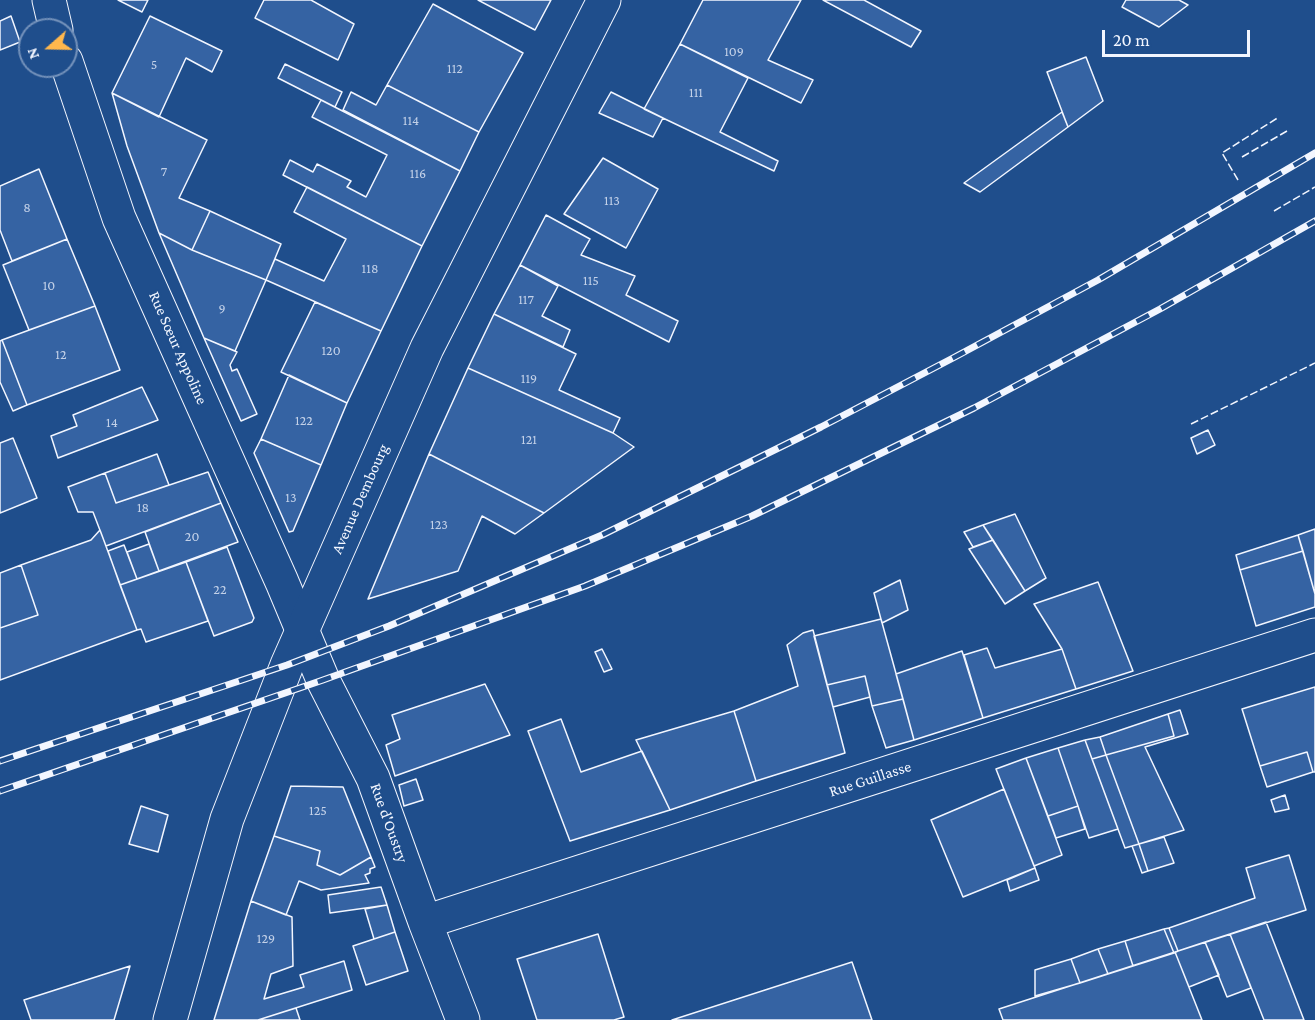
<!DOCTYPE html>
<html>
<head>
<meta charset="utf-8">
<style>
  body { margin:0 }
  #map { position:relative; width:1315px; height:1020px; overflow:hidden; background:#1f4e8c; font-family:"Crimson Pro",serif }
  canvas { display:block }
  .north { position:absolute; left:18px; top:18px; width:60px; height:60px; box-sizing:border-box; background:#1f4e8c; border:2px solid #7391ba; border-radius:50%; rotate:250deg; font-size:16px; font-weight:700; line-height:24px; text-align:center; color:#f2f6ff }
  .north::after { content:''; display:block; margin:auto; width:21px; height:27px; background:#ffb74d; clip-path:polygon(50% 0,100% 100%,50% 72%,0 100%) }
  .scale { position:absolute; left:1102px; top:30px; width:148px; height:27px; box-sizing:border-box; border:3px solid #f2f6ff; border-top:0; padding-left:8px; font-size:18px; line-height:21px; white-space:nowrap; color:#f2f6ff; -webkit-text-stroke:4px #1f4e8c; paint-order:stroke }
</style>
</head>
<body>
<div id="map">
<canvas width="1315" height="1020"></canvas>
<div class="north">N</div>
<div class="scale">20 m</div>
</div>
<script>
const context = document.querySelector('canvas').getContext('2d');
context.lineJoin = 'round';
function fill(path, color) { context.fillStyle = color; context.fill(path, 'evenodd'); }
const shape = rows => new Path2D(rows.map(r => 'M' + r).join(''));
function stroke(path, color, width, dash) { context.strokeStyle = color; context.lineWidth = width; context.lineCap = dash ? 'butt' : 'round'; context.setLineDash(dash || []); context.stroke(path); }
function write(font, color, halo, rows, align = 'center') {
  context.font = font + ' "Crimson Pro",serif'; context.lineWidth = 4.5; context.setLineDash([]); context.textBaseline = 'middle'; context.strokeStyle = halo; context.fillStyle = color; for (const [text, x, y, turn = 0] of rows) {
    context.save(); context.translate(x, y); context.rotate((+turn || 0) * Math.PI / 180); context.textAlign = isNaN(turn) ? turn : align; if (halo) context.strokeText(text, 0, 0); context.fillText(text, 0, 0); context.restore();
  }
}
const building = shape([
  [118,0,148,0,142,12,118,0],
  [264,0,311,0,354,24,338,60,255,18,264,0],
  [478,0,551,0,535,30,478,0],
  [703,0,801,0,768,60,813,80,801,103,680,44,703,0],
  [823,0,864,0,921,31,911,47,823,0],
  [1126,0,1179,0,1188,5,1159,27,1122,7,1126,0],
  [433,4,523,53,479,132,387,85,433,4],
  [11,16,20,42,0,50,0,21,11,16],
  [150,16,222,51,212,72,186,58,159,117,112,93,150,16],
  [680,44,748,78,720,132,778,161,774,171,644,109,680,44],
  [1086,57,1103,101,1068,127,1047,72,1086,57],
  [285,64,342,92,335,107,278,78,285,64],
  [387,85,479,132,460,171,343,110,351,92,376,105,387,85],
  [611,92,663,118,653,137,599,113,611,92],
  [112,93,207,140,179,198,210,211,192,250,159,233,127,146,112,93],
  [321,100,460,171,422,246,283,175,290,160,313,172,317,164,351,181,347,187,366,197,387,155,312,117,321,100],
  [1062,112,1068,127,980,192,964,183,1062,112],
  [603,158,658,189,626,248,564,214,603,158],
  [39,169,67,239,12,261,0,230,0,186,39,169],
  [307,187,422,246,381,331,266,280,275,259,324,281,346,239,294,212,307,187],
  [210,211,281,244,266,280,192,250,210,211],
  [546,215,590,239,581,255,635,276,626,295,678,321,669,342,520,265,546,215],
  [159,233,192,250,266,280,235,351,204,338,159,233],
  [67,239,95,306,29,330,3,265,67,239],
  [520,265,558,286,542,316,570,330,563,347,494,314,520,265],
  [315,302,381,331,347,403,281,372,315,302],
  [95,306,120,370,27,405,2,340,95,306],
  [494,314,576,354,559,390,620,418,613,433,468,368,494,314],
  [204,338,237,352,230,365,232,371,237,369,257,414,241,421,204,338],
  [2,340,27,405,13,411,0,382,0,341,2,340],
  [468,368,613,433,634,447,544,513,429,454,468,368],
  [289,375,347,403,321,465,261,439,289,375],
  [142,387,158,420,58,458,51,436,77,426,73,415,142,387],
  [1208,430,1215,445,1197,454,1191,438,1208,430],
  [13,438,37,498,0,513,0,443,13,438],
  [261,439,321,465,293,531,289,532,254,453,261,439],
  [157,454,169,485,116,503,105,473,157,454],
  [429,454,544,513,515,534,482,516,458,571,368,599,429,454],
  [208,472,221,503,106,546,93,512,78,512,68,487,105,473,116,503,208,472],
  [221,503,238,542,159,571,145,532,221,503],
  [1015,514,1046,578,1025,591,983,525,1015,514],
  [983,525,993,540,973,547,964,532,983,525],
  [1315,529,1315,594,1298,535,1315,529],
  [100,530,137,630,0,680,0,628,38,615,21,565,91,540,100,530],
  [1298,535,1303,551,1240,570,1236,555,1298,535],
  [993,540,1025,591,1005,604,969,549,993,540],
  [149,544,159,571,137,579,127,552,149,544],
  [124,545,137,579,120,585,108,551,124,545],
  [227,547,254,618,252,622,214,636,186,562,227,547],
  [1303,551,1315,594,1315,607,1256,626,1240,570,1303,551],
  [186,562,208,621,146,642,141,629,137,630,120,585,186,562],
  [21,565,38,615,0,628,0,573,21,565],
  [900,580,908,610,882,623,874,593,900,580],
  [1098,582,1133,671,1076,689,1062,649,1034,604,1098,582],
  [881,619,903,699,872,706,865,676,827,685,814,636,881,619],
  [813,630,845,753,756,781,734,711,798,686,787,645,803,633,813,630],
  [987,648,995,668,1062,649,1076,689,983,718,964,655,987,648],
  [602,649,612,669,604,672,595,652,602,649],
  [962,651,983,718,914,740,896,674,962,651],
  [865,676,870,697,833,707,827,685,865,676],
  [485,684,510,735,395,776,386,745,400,739,392,715,485,684],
  [1315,687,1315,772,1313,772,1307,752,1260,766,1242,709,1315,687],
  [903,699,914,740,886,748,872,706,903,699],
  [1180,710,1188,734,1145,747,1184,830,1139,844,1106,755,1174,736,1168,714,1180,710],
  [734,711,756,781,670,810,636,740,734,711],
  [1168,714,1174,736,1106,755,1100,737,1168,714],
  [561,719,581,772,642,751,670,810,570,841,528,731,561,719],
  [1100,737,1106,755,1092,759,1085,740,1100,737],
  [1085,740,1118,829,1089,838,1058,748,1085,740],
  [1058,748,1078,806,1048,816,1026,758,1058,748],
  [1307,752,1313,772,1267,787,1260,766,1307,752],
  [1106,755,1139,844,1125,848,1092,759,1106,755],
  [1026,758,1062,855,1034,866,996,769,1026,758],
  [416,779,423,800,404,806,399,785,416,779],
  [291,786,343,787,371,857,340,875,317,865,320,851,274,836,291,786],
  [1004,789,1035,868,963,897,931,820,1004,789],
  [1285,795,1289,809,1275,812,1271,800,1285,795],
  [141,806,168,815,158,852,129,844,141,806],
  [1078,806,1085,829,1056,838,1048,816,1078,806],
  [274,836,320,851,317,865,340,875,371,857,375,867,370,869,370,873,365,875,369,883,321,890,299,881,286,915,251,901,274,836],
  [1164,837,1174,863,1148,871,1139,844,1164,837],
  [1139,844,1148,871,1142,873,1132,846,1139,844],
  [1289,855,1306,910,1178,951,1169,928,1255,898,1246,868,1289,855],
  [1035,868,1039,880,1010,891,1007,880,1035,868],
  [381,887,387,905,330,913,328,895,381,887],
  [251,901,292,917,293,966,271,974,264,999,304,987,300,975,344,961,352,990,258,1020,214,1020,251,901],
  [387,905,395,932,374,939,365,909,387,905],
  [1266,922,1304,1020,1264,1020,1230,934,1266,922],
  [1169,928,1178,951,1174,953,1164,929,1169,928],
  [1164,929,1174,953,1133,966,1125,941,1164,929],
  [395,932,408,971,366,985,353,946,395,932],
  [598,934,624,1017,614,1020,537,1020,517,959,598,934],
  [1230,934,1251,988,1227,997,1205,942,1230,934],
  [1125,941,1133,966,1108,974,1098,949,1125,941],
  [1205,942,1219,975,1189,987,1175,952,1205,942],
  [1098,949,1108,974,1080,983,1071,959,1098,949],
  [1175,952,1202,1020,1003,1020,999,1009,1175,952],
  [1071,959,1080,983,1035,996,1035,970,1071,959],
  [852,962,872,1020,672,1020,852,962],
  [130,966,114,1020,31,1020,24,1000,130,966],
  [296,1008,300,1020,258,1020,296,1008]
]);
fill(building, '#3563a3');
stroke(building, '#f2f6ff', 1.5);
const minor = shape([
  [49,0,56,30],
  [66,61,119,218,282,582,323,680,373,778,425,922,463,1020],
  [425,922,1315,635]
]);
const primary = shape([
  [170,1020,227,819,287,665,427,348,604,0]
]);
stroke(minor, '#f2f6ff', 35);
stroke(primary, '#f2f6ff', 35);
stroke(minor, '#1f4e8c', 33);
stroke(primary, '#1f4e8c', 33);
const rail = shape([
  [0,761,287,665,389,626,602,535,821,427,953,358,1098,280,1315,153],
  [0,791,323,680,585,586,752,516,974,408,1160,309,1315,221]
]);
stroke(rail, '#f2f6ff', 7);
stroke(rail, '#1f4e8c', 4.5, [14]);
stroke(shape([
  [1242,157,1287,131],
  [1238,180,1222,153,1279,117],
  [1274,211,1315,187],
  [1191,424,1315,363]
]), '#f2f6ff', 1.5, [8, 3]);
write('14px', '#c3d1e8', null, [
  ["109",734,52],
  ["5",154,65],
  ["112",455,69],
  ["111",696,93],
  ["114",411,121],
  ["7",164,172],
  ["116",418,174],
  ["113",612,201],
  ["8",27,208],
  ["118",370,269],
  ["115",591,281],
  ["10",49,286],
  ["117",526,300],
  ["9",222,309],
  ["120",331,351],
  ["12",61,355],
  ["119",529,379],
  ["122",304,421],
  ["14",112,423],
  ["121",529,440],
  ["13",291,498],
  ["18",143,508],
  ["123",439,525],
  ["20",192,537],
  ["22",220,590],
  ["125",318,811],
  ["129",266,939]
]);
write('16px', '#f2f6ff', '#1f4e8c', [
  ["Rue Sœur Appoline",178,348,66],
  ["Avenue Dembourg",360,499,-66],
  ["Rue Guillasse",870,779,-18],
  ["Rue d'Oustry",389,823,70]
]);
</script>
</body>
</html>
